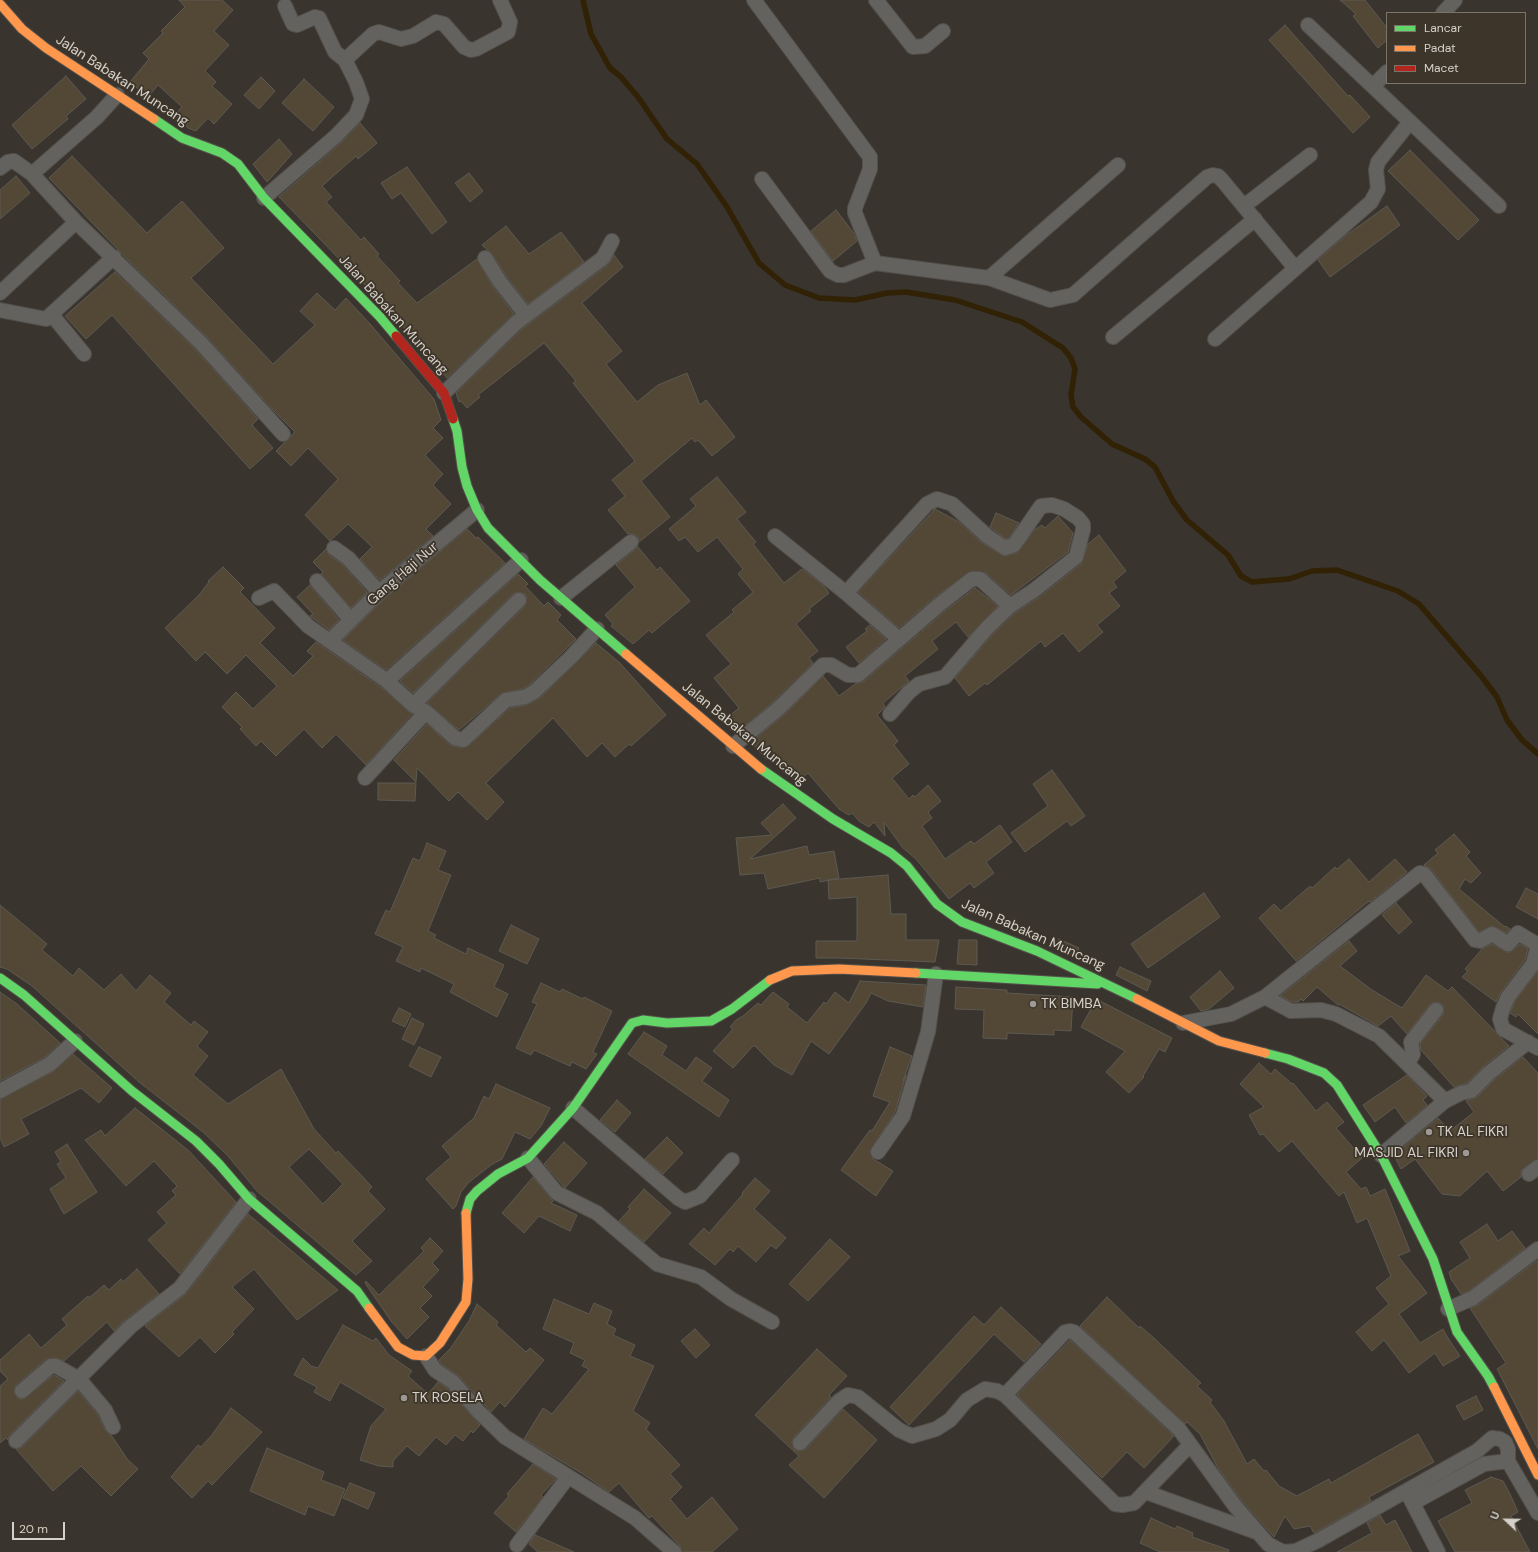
<!DOCTYPE html>
<html>
<head>
<meta charset="utf-8">
<style>
  body { margin:0 }
  #map { position:relative; width:1538px; height:1552px; overflow:hidden; background:#39342e; font-family:"DM Sans",sans-serif }
  canvas { display:block }
  .legend { position:absolute; left:1386px; top:12px; width:140px; height:72px; box-sizing:border-box; background:#3d352a; border:1px solid #7a736a; margin:0; padding:5px 7px; list-style:none; font-size:12px; color:#d5d1ca }
  .legend li { display:flex; align-items:center; gap:8px; height:20px }
  .legend b { width:20px; border:1px solid #7a736a }
  .north { position:absolute; left:1486px; top:1500px; width:40px; height:40px; -webkit-text-stroke:3px #3d352a; paint-order:stroke; rotate:292deg; font-size:11px; font-weight:700; line-height:16px; text-align:center; color:#d5d1ca }
  .north::after { content:''; display:block; margin:auto; width:14px; height:18px; background:#d5d1ca; clip-path:polygon(50% 0,100% 100%,50% 72%,0 100%) }
  .scale { position:absolute; left:12px; top:1522px; width:53px; height:18px; box-sizing:border-box; border:2px solid #d5d1ca; border-top:0; padding-left:5px; font-size:12px; line-height:14px; white-space:nowrap; color:#d5d1ca; -webkit-text-stroke:3px #3d352a; paint-order:stroke }
</style>
</head>
<body>
<div id="map">
<canvas width="1538" height="1552"></canvas>
<ul class="legend">
<li><b style="height:5px;background:#63d668"></b>Lancar</li>
<li><b style="height:5px;background:#ff974d"></b>Padat</li>
<li><b style="height:5px;background:#b3261e"></b>Macet</li>
</ul>
<div class="north">U</div>
<div class="scale">20 m</div>
</div>
<script>
const context = document.querySelector('canvas').getContext('2d');
context.lineJoin = 'round';
const shape = rows => new Path2D(rows.map(r => 'M' + r).join(''));
function stroke(path, color, width, dash) { context.strokeStyle = color; context.lineWidth = width; context.lineCap = dash ? 'butt' : 'round'; context.setLineDash(dash || []); context.stroke(path); }
function fill(path, color) { context.fillStyle = color; context.fill(path, 'evenodd'); }
function write(font, color, halo, rows, align = 'center') {
  context.font = font + ' "DM Sans",sans-serif'; context.lineWidth = 3.5; context.setLineDash([]); context.textBaseline = 'middle'; context.strokeStyle = halo; context.fillStyle = color; for (const [text, x, y, turn = 0] of rows) {
    context.save(); context.translate(x, y); context.rotate((+turn || 0) * Math.PI / 180); context.textAlign = isNaN(turn) ? turn : align; if (halo) context.strokeText(text, 0, 0); context.fillText(text, 0, 0); context.restore();
  }
}
stroke(shape([
  [583,0,591,34,610,68,621,77,638,97,667,139,697,164,727,207,759,263,785,285,819,298,855,300,887,293,906,292,955,300,1022,322,1063,348,1071,358,1075,369,1071,395,1073,407,1081,417,1112,444,1145,459,1155,467,1173,501,1187,520,1228,555,1241,576,1252,582,1263,581,1289,579,1312,571,1337,570,1398,591,1419,604,1482,677,1497,697,1507,720,1522,740,1538,754]
]), '#312105', 5.5);
const building = shape([
  [179,0,222,0,233,10,214,31,229,45,205,71,216,82,212,86,232,104,214,124,208,118,196,131,188,128,174,115,182,107,158,85,148,97,130,82,149,59,143,53,163,33,161,31,185,7,179,0],
  [1340,0,1365,0,1387,28,1387,40,1378,48,1353,16,1356,14,1340,0],
  [1285,25,1348,96,1350,95,1370,117,1353,133,1269,40,1285,25],
  [66,76,86,99,66,116,68,119,32,149,12,125,66,76],
  [261,77,275,91,259,109,244,95,261,77],
  [304,79,334,107,313,131,282,103,304,79],
  [360,123,377,143,358,159,356,156,322,186,332,197,326,202,361,240,364,237,379,254,377,256,400,281,398,283,417,303,477,259,493,287,514,314,447,378,388,309,279,197,342,142,360,123],
  [279,139,292,154,267,182,253,164,279,139],
  [1410,150,1479,220,1458,240,1388,171,1410,150],
  [72,156,147,233,182,201,224,248,191,278,273,364,315,325,300,311,317,293,335,310,346,298,371,325,434,399,441,420,433,428,443,438,425,455,443,474,433,485,451,504,426,529,433,536,380,580,360,559,372,547,348,524,330,541,305,515,338,479,308,448,291,466,276,451,295,432,271,408,207,337,128,260,49,178,72,156],
  [407,167,447,222,432,234,401,193,392,199,381,183,407,167],
  [469,173,483,191,470,202,455,183,469,173],
  [16,176,30,193,0,219,0,190,16,176],
  [1387,206,1400,225,1330,277,1318,260,1345,236,1387,206],
  [836,210,853,232,857,241,833,261,811,231,836,210],
  [506,226,529,254,561,232,584,262,528,304,507,277,492,254,482,245,506,226],
  [614,255,623,267,582,303,622,351,606,364,637,402,658,385,687,373,700,405,706,400,735,437,712,456,698,440,695,442,692,438,641,481,670,517,639,542,638,537,634,534,628,534,608,510,625,496,612,480,635,461,573,383,576,381,544,343,478,395,480,397,467,408,461,401,459,402,456,393,522,329,608,265,614,255],
  [115,272,195,349,258,419,252,425,273,448,250,469,112,315,86,339,65,316,115,272],
  [717,477,746,512,737,519,756,542,753,544,784,583,802,569,823,585,829,593,809,609,811,611,796,624,818,651,809,658,813,663,772,703,736,733,723,721,739,708,714,678,731,664,706,635,734,612,732,610,753,592,738,574,743,569,717,537,698,552,685,537,679,541,669,529,696,506,690,499,717,477],
  [935,509,959,522,982,543,1004,556,1017,553,1034,530,1042,525,1045,528,1058,516,1073,533,1068,552,1011,595,986,573,972,571,935,597,899,628,858,592,935,509],
  [996,513,1019,523,1009,538,1006,539,990,527,996,513],
  [467,529,476,538,478,537,505,563,386,670,343,640,385,598,467,529],
  [1099,535,1126,571,1113,582,1117,587,1109,593,1120,606,1097,625,1103,632,1079,652,1063,633,1045,647,1041,641,987,685,985,683,969,696,955,678,993,634,1015,613,1038,598,1081,564,1088,544,1099,535],
  [638,547,657,570,660,567,690,601,652,633,649,630,633,644,611,626,613,624,605,615,635,587,616,565,638,547],
  [326,549,329,555,342,564,367,592,351,608,321,574,323,572,313,562,326,549],
  [223,567,244,588,240,592,275,628,260,643,293,676,313,656,307,651,316,642,382,688,412,714,366,765,336,734,322,748,304,729,276,756,261,741,256,746,240,729,242,727,222,707,236,692,253,709,277,686,246,655,227,674,205,652,196,661,165,628,199,595,209,582,208,581,223,567],
  [518,574,528,584,525,586,544,606,548,602,561,615,557,620,576,639,529,685,522,689,501,694,459,730,427,703,525,606,527,598,525,594,517,592,513,594,413,693,400,681,518,574],
  [310,585,339,620,329,630,310,616,313,614,297,597,310,585],
  [975,588,998,606,968,637,956,622,932,641,938,649,905,676,909,681,883,703,885,707,877,715,898,741,894,745,909,764,892,778,909,799,913,795,915,797,928,785,941,801,928,812,932,818,922,826,945,859,971,841,974,844,1000,825,1012,842,986,862,994,873,974,888,970,883,949,899,916,859,903,848,884,822,885,836,874,822,869,827,859,821,852,813,849,815,839,809,808,773,798,782,784,772,771,756,767,760,751,742,784,715,823,676,839,696,855,684,864,681,945,611,975,588],
  [870,625,886,639,859,663,846,647,867,631,865,629,870,625],
  [596,643,620,663,666,715,631,746,629,744,615,757,602,743,587,757,553,718,486,783,504,802,487,820,458,792,449,801,417,768,416,782,394,760,427,724,450,745,461,748,468,746,510,708,527,705,540,698,596,643],
  [1052,770,1085,816,1071,826,1067,821,1025,852,1011,833,1048,806,1033,784,1052,770],
  [378,783,416,783,415,801,378,800,378,783],
  [783,804,796,818,750,859,807,846,809,855,834,851,839,878,820,882,820,878,768,889,764,873,740,875,736,838,772,835,761,823,783,804],
  [1454,834,1470,852,1466,856,1481,873,1471,883,1465,879,1459,889,1505,927,1506,926,1510,929,1506,933,1493,926,1479,932,1431,869,1424,865,1438,853,1435,850,1454,834],
  [427,843,446,851,438,870,451,875,428,931,436,935,434,938,466,954,468,948,504,965,494,987,508,994,497,1017,450,992,454,984,421,968,420,972,396,961,403,947,375,934,386,910,390,912,413,858,420,861,427,843],
  [1349,859,1369,882,1395,859,1407,872,1370,902,1369,901,1296,961,1259,918,1274,904,1281,911,1310,886,1312,888,1335,867,1337,869,1349,859],
  [888,875,891,914,906,914,906,940,939,940,935,962,839,958,816,958,816,941,857,941,857,897,829,899,828,880,888,875],
  [1526,888,1538,894,1538,919,1516,907,1526,888],
  [1204,893,1220,917,1148,968,1131,944,1204,893],
  [1396,903,1412,922,1399,934,1382,915,1396,903],
  [0,905,47,944,42,950,73,976,79,968,104,990,121,974,136,991,150,975,171,993,164,1002,191,1025,194,1021,208,1032,197,1046,208,1056,193,1075,228,1104,281,1069,314,1129,336,1153,338,1151,361,1175,372,1187,368,1191,385,1209,352,1241,372,1261,356,1275,257,1191,228,1156,203,1132,139,1082,32,986,7,969,0,967,0,905],
  [309,1149,343,1184,323,1204,289,1167,309,1149],
  [511,925,539,939,527,964,499,951,511,925],
  [1059,939,1079,948,1075,956,1055,947,1059,939],
  [959,940,977,940,977,965,957,964,959,940],
  [1349,941,1357,951,1340,966,1372,990,1402,1008,1426,975,1448,991,1452,987,1509,1046,1484,1066,1467,1083,1454,1087,1421,1050,1420,1044,1443,1015,1444,1007,1441,1003,1433,1002,1430,1004,1407,1034,1391,1016,1378,1026,1339,1004,1338,1005,1317,987,1303,1001,1301,999,1298,1002,1293,1002,1280,996,1349,941],
  [1492,944,1507,952,1511,952,1520,944,1528,949,1525,960,1501,992,1496,1002,1462,977,1468,971,1465,969,1482,949,1492,944],
  [1120,967,1151,981,1147,991,1116,975,1120,967],
  [1220,971,1234,988,1209,1009,1201,1011,1190,997,1220,971],
  [1538,971,1538,1034,1518,1014,1516,1017,1510,1013,1515,1001,1538,971],
  [860,981,926,985,923,1007,888,1001,871,993,866,1003,829,1054,811,1041,792,1075,774,1065,755,1046,753,1046,733,1068,713,1051,733,1029,730,1027,736,1020,743,1016,758,1003,761,1005,773,992,789,1004,787,1007,807,1023,824,1002,826,1004,835,992,849,1003,860,981],
  [541,983,560,992,562,989,583,999,584,997,612,1011,593,1052,597,1054,586,1069,572,1062,570,1066,534,1050,531,1055,516,1048,537,1004,532,1002,541,983],
  [956,987,1007,990,1007,993,1073,997,1071,1031,1054,1030,1054,1035,1007,1033,1007,1039,983,1038,984,1010,955,1009,956,987],
  [0,992,17,1004,60,1043,45,1057,0,1081,0,992],
  [1100,1001,1172,1038,1165,1052,1159,1049,1143,1076,1144,1077,1129,1093,1106,1072,1125,1051,1081,1027,1095,1002,1100,1001],
  [399,1008,411,1014,405,1027,392,1021,399,1008],
  [412,1018,424,1024,414,1045,402,1039,412,1018],
  [644,1032,667,1046,662,1055,686,1071,696,1057,712,1068,702,1081,729,1100,719,1117,628,1054,644,1032],
  [419,1047,441,1057,431,1077,409,1066,419,1047],
  [890,1047,912,1056,903,1081,906,1075,895,1112,870,1151,873,1159,893,1171,876,1196,841,1170,870,1130,872,1131,890,1102,873,1096,890,1047],
  [73,1054,112,1088,99,1103,81,1088,21,1119,29,1134,4,1147,0,1138,0,1099,54,1071,73,1054],
  [1523,1057,1538,1073,1538,1159,1524,1168,1521,1171,1521,1177,1503,1191,1487,1171,1460,1196,1442,1194,1415,1159,1401,1169,1394,1155,1438,1118,1450,1131,1474,1112,1466,1101,1477,1097,1495,1079,1523,1057],
  [1259,1063,1271,1074,1275,1069,1292,1084,1293,1083,1316,1111,1327,1102,1344,1122,1336,1128,1362,1158,1346,1172,1361,1189,1366,1187,1370,1196,1385,1189,1410,1251,1398,1256,1427,1293,1399,1314,1420,1343,1443,1329,1448,1338,1460,1356,1443,1366,1435,1353,1409,1373,1384,1340,1372,1351,1356,1332,1389,1304,1376,1288,1391,1276,1367,1218,1357,1223,1344,1192,1339,1196,1292,1141,1279,1152,1263,1134,1260,1135,1249,1115,1264,1107,1240,1084,1259,1063],
  [1407,1075,1427,1096,1423,1100,1427,1105,1406,1123,1395,1107,1375,1122,1363,1105,1407,1075],
  [496,1084,550,1108,541,1126,530,1139,515,1132,502,1159,491,1165,468,1183,461,1192,456,1206,453,1209,426,1179,451,1157,442,1146,474,1118,484,1096,489,1099,496,1084],
  [617,1100,631,1113,615,1132,600,1120,617,1100],
  [135,1108,188,1150,236,1202,180,1274,148,1240,167,1223,157,1212,176,1195,172,1191,177,1186,154,1161,126,1186,85,1140,101,1130,105,1136,135,1108],
  [667,1137,683,1153,663,1174,645,1159,667,1137],
  [564,1142,587,1163,565,1188,544,1164,564,1142],
  [67,1144,97,1192,64,1214,50,1189,66,1178,57,1164,61,1162,55,1152,67,1144],
  [533,1177,553,1201,551,1203,577,1215,570,1231,539,1216,524,1233,502,1213,533,1177],
  [755,1178,770,1191,754,1209,786,1238,776,1249,771,1245,756,1262,738,1246,733,1252,730,1249,715,1265,689,1244,704,1228,709,1233,743,1194,742,1193,755,1178],
  [644,1189,671,1213,644,1242,619,1221,630,1209,628,1207,644,1189],
  [248,1214,338,1290,297,1320,254,1269,232,1287,254,1309,232,1332,234,1334,215,1353,200,1337,179,1357,145,1326,187,1293,248,1214],
  [1487,1224,1498,1241,1512,1231,1525,1248,1469,1291,1461,1294,1451,1279,1449,1272,1470,1258,1460,1242,1487,1224],
  [430,1238,443,1251,432,1263,439,1270,423,1287,432,1296,420,1308,429,1317,407,1339,391,1321,365,1283,366,1281,379,1295,424,1251,421,1248,430,1238],
  [830,1239,850,1257,808,1301,789,1284,830,1239],
  [1538,1260,1538,1449,1497,1369,1506,1363,1470,1308,1478,1305,1538,1260],
  [137,1269,159,1294,126,1319,114,1331,107,1322,64,1361,56,1358,46,1359,16,1385,14,1393,19,1399,23,1399,54,1375,64,1381,10,1435,8,1440,6,1438,0,1443,0,1386,8,1379,0,1371,0,1360,29,1334,41,1348,67,1325,62,1319,88,1296,89,1298,104,1285,109,1290,121,1279,123,1282,137,1269],
  [1107,1297,1139,1328,1140,1326,1155,1339,1201,1383,1197,1386,1212,1400,1210,1402,1224,1421,1247,1464,1254,1459,1264,1471,1266,1470,1279,1486,1297,1496,1329,1479,1331,1483,1418,1434,1434,1462,1369,1497,1371,1501,1314,1533,1310,1526,1294,1529,1285,1516,1274,1537,1242,1501,1218,1468,1200,1434,1187,1422,1185,1424,1080,1326,1107,1297],
  [554,1299,589,1314,594,1303,612,1311,607,1324,616,1329,613,1335,635,1345,630,1356,654,1366,633,1411,650,1423,646,1429,680,1465,670,1474,682,1487,670,1499,687,1519,712,1497,738,1529,712,1552,682,1552,680,1546,652,1516,649,1518,619,1483,609,1492,583,1474,524,1439,543,1408,552,1414,589,1369,582,1366,585,1360,570,1353,574,1343,543,1329,554,1299],
  [477,1304,498,1322,496,1325,526,1352,530,1348,544,1360,505,1407,500,1402,491,1412,459,1376,441,1364,439,1360,450,1349,469,1321,477,1304],
  [1001,1307,1041,1344,1024,1362,994,1334,909,1425,890,1407,974,1316,984,1325,1001,1307],
  [343,1325,373,1341,376,1338,389,1355,412,1371,408,1376,428,1394,438,1382,447,1388,480,1425,473,1433,471,1431,463,1441,455,1435,446,1445,436,1437,419,1456,407,1446,393,1461,393,1467,379,1466,360,1460,371,1426,386,1409,340,1382,330,1401,314,1392,317,1387,294,1375,303,1358,311,1366,318,1368,343,1325],
  [695,1329,710,1345,696,1358,681,1341,695,1329],
  [1070,1340,1174,1436,1144,1468,1127,1452,1102,1478,1017,1395,1070,1340],
  [817,1349,847,1376,829,1395,831,1397,794,1437,792,1442,794,1449,798,1451,806,1449,843,1409,877,1440,824,1498,789,1465,799,1456,755,1415,817,1349],
  [78,1391,98,1415,106,1431,111,1435,128,1460,138,1469,111,1496,81,1466,53,1491,16,1449,22,1447,78,1391],
  [1476,1396,1483,1410,1464,1420,1456,1406,1476,1396],
  [231,1408,262,1432,212,1485,208,1481,192,1498,171,1477,198,1445,201,1447,212,1435,231,1408],
  [267,1448,324,1472,321,1480,345,1489,334,1516,308,1506,305,1515,250,1491,267,1448],
  [533,1464,556,1479,541,1495,543,1497,516,1532,494,1513,509,1496,507,1494,533,1464],
  [1491,1477,1503,1481,1510,1494,1518,1512,1511,1516,1530,1552,1455,1552,1447,1537,1438,1521,1472,1503,1465,1490,1491,1477],
  [350,1483,375,1493,368,1509,343,1498,350,1483],
  [1380,1515,1386,1525,1395,1520,1412,1552,1337,1552,1372,1533,1367,1523,1380,1515],
  [1151,1518,1175,1529,1177,1526,1193,1533,1192,1537,1229,1550,1228,1552,1160,1552,1140,1543,1151,1518],
  [535,1535,574,1552,538,1552,529,1544,535,1535]
]);
fill(building, '#524835');
stroke(building, '#5d5953', 1);
const street = shape([
  [754,0,870,157,870,169,855,208,855,213,875,263],
  [876,0,913,47,925,46,943,31],
  [1443,13,1455,0],
  [1308,25,1499,206],
  [345,60,373,34,379,32,401,39,413,36,436,22,444,24,464,47,471,50,476,49,508,32,510,22,500,0],
  [1373,86,1387,72],
  [0,168,8,162,14,161,32,174,76,222,201,343,283,434],
  [32,174,97,117,117,95],
  [762,179,830,271,838,275,844,275,875,263,989,278,1050,300,1073,295,1207,177,1213,175,1218,176,1222,180,1295,268],
  [264,198,336,136,356,115,362,99,356,82,345,60,335,52,319,18,315,17,297,25,293,24,285,6],
  [1244,206,1310,155],
  [485,258,500,282,526,315],
  [989,278,1118,165],
  [0,293,76,222],
  [0,310,46,319,114,257],
  [52,315,84,354],
  [1113,337,1255,219],
  [1215,339,1371,202,1378,189,1376,170,1378,162,1410,122],
  [444,393,516,323,603,258,612,241],
  [775,536,846,593,899,639],
  [334,548,348,558,379,592],
  [317,581,351,620],
  [846,593,927,504,937,499,952,504,987,536,1005,548,1014,545,1041,506,1052,505,1064,509,1078,518,1083,524,1083,530,1076,557,1033,591,1010,606,987,628,945,677,919,684,909,692,890,714],
  [259,598,274,591,308,626,387,681,413,705,426,712,455,738,463,740,506,700,525,697,534,692,571,657,597,629],
  [561,598,631,542],
  [331,640,379,592,477,510],
  [387,681,521,560],
  [413,705,519,600],
  [733,746,778,709,823,665,831,665,848,675,858,675,940,604,972,579,980,579,1010,606],
  [365,778,426,712],
  [1265,997,1291,1011,1321,1010,1336,1014,1379,1036,1445,1101],
  [1183,1023,1231,1014,1265,997,1420,873,1424,874,1475,940,1480,941,1492,934,1508,944,1518,933,1538,945,1533,964,1508,997,1503,1008,1500,1019,1503,1029,1538,1048],
  [1408,1063,1413,1054,1411,1042,1436,1010],
  [0,1091,50,1064,75,1041],
  [573,1108,678,1198,685,1202,700,1196,732,1160],
  [878,1152,903,1116,928,1032,936,974],
  [1381,1155,1445,1101,1461,1093,1471,1091,1489,1073,1528,1042],
  [528,1158,557,1193,597,1213,657,1264,701,1277,731,1299,772,1322],
  [1529,1174,1538,1167],
  [1448,1309,1473,1298,1538,1249],
  [426,1356,435,1370,453,1382,479,1412,505,1437,635,1518,674,1552],
  [22,1391,51,1366,56,1366,79,1379,105,1410,113,1427],
  [1005,1395,1065,1332,1070,1331,1074,1332,1179,1429,1235,1506,1268,1544,1283,1552],
  [16,1441,131,1326,180,1288,249,1199],
  [800,1443,839,1401,848,1395,858,1397,899,1430,912,1436,936,1429,950,1420,967,1400,985,1389,997,1391,1005,1395,1115,1504,1122,1505,1134,1503,1190,1445],
  [1146,1492,1256,1532],
  [1409,1496,1438,1552],
  [1413,1503,1484,1464,1508,1461],
  [517,1545,568,1477],
  [1283,1552,1296,1551,1319,1540,1477,1451,1492,1438,1500,1439,1505,1442,1508,1449,1508,1461,1538,1513]
]);
const fast = shape([
  [154,119,182,138,222,153,238,164,264,198,380,317,396,336],
  [453,419,457,431,462,467,467,486,477,510,488,528,540,580,626,654],
  [761,769,833,819,891,853,907,866,937,904,962,922,1037,951,1137,999],
  [916,973,1098,984],
  [0,978,24,995,132,1091,196,1141,219,1164,249,1199,357,1291,369,1308],
  [1265,1053,1288,1059,1324,1073,1337,1085,1381,1155,1433,1259,1457,1332,1488,1376,1494,1387],
  [466,1213,470,1199,477,1191,498,1174,528,1158,573,1108,632,1023,643,1020,667,1023,711,1021,732,1009,770,980]
]);
const slow = shape([
  [0,4,22,29,46,48,154,119],
  [626,654,761,769],
  [770,980,792,971,839,969,916,973],
  [1137,999,1219,1041,1265,1053],
  [369,1308,398,1347,413,1355,426,1356,440,1343,466,1302,468,1279,466,1213],
  [1494,1387,1538,1475]
]);
const jam = shape([
  [396,336,444,393,453,419]
]);
stroke(street, '#54504b', 16);
stroke(fast, '#54504b', 11);
stroke(slow, '#54504b', 11);
stroke(jam, '#54504b', 11);
stroke(street, '#64625f', 14);
stroke(fast, '#63d668', 9);
stroke(slow, '#ff974d', 9);
stroke(jam, '#b3261e', 9);
for (const [x, y, r, color] of [
  [1033,1004,4,"#9e9a93"],
  [1429,1132,4,"#9e9a93"],
  [1466,1153,4,"#9e9a93"],
  [404,1398,4,"#9e9a93"]
]) { const dot = new Path2D(); dot.arc(x, y, r, 0, 2 * Math.PI); context.fillStyle = color; context.fill(dot); stroke(dot, '#3d352a', 1.5); }
write('14px', '#d5d1ca', '#3d352a', [
  ["Jalan Babakan Muncang",122,81,33],
  ["Jalan Babakan Muncang",393,315,48],
  ["Gang Haji Nur",403,574,-41],
  ["Jalan Babakan Muncang",744,734,39],
  ["Jalan Babakan Muncang",1033,935,24]
]);
write('14px', '#d5d1ca', '#3d352a', [
  ["TK BIMBA",1041,1004],
  ["TK AL FIKRI",1437,1132],
  ["MASJID AL FIKRI",1458,1153,"right"],
  ["TK ROSELA",412,1398]
], 'left');
</script>
</body>
</html>
